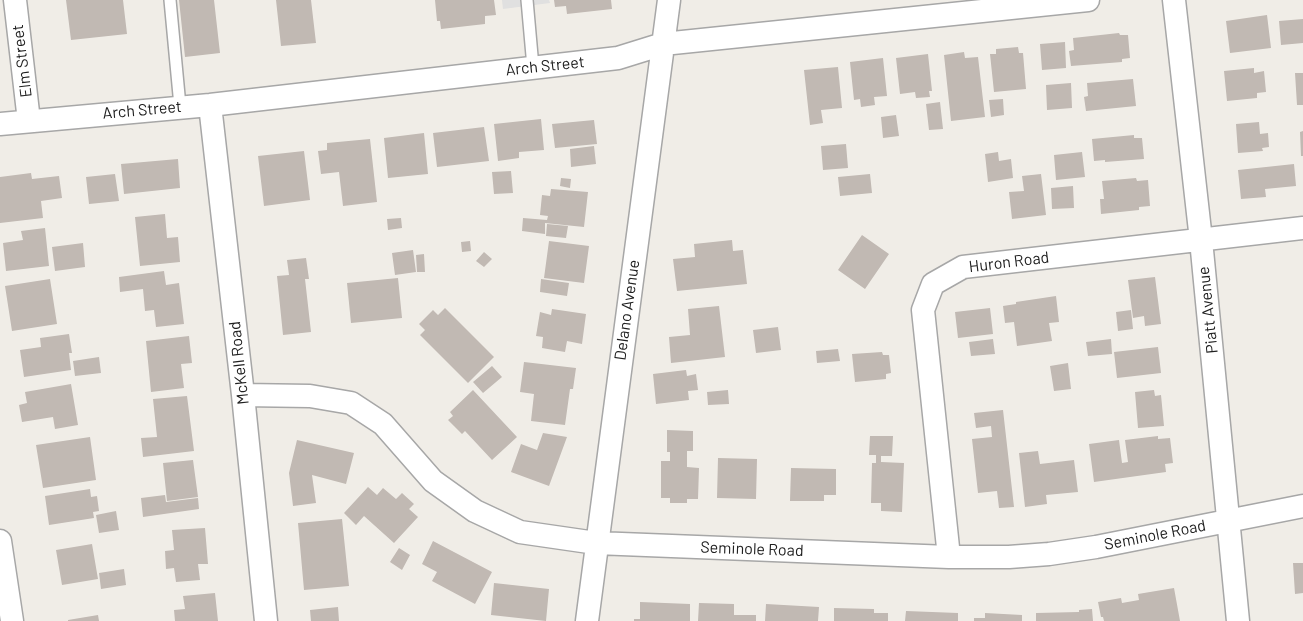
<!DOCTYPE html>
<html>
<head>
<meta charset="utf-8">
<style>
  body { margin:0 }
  canvas { display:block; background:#f0ede7 }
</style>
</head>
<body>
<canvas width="1303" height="621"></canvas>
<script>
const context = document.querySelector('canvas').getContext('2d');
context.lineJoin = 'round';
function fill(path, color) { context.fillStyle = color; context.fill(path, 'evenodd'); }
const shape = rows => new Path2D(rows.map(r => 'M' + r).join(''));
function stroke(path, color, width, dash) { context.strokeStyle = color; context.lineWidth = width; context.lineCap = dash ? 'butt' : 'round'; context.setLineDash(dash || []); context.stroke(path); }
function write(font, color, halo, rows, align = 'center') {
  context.font = font + ' Barlow,sans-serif'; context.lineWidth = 5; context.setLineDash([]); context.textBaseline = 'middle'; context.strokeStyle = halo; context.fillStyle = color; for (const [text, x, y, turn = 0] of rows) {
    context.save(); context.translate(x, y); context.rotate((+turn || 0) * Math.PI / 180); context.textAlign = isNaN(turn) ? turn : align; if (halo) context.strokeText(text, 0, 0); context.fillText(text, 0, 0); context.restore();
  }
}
fill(shape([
  [502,0,549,0,550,3,503,9]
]), '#e0e0e0');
fill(shape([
  [66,0,123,0,127,34,71,40],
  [179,0,214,0,220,53,185,57],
  [276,0,311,0,316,43,281,46],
  [435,0,494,0,496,15,485,16,485,24,441,29,440,21,437,21],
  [554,0,611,0,612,9,567,14,566,6,555,7],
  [1267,15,1271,48,1230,53,1226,21],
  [1303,19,1303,43,1281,45,1279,21],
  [1119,33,1120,35,1128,35,1130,58,1122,59,1122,62,1071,66,1069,51,1074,50,1073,38],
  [1065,42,1066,68,1042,70,1040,44],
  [1018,47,1019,53,1023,53,1026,89,994,92,990,54,996,54,996,49],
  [964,52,965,58,978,57,985,117,951,121,944,55],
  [928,54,932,91,929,91,930,97,916,98,915,92,900,94,896,58],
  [883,58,887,96,874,97,875,105,861,107,860,99,854,100,850,62],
  [838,67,842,108,821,110,823,123,810,125,804,70],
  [1254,68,1254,73,1264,71,1266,92,1257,93,1257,98,1227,101,1224,71],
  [1295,73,1303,73,1303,105,1297,105],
  [1133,79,1136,106,1086,111,1084,97,1088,96,1087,83],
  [1071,83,1072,108,1047,110,1046,85],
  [1003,99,1004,115,991,117,989,100],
  [940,102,943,129,929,130,926,104],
  [896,115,899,136,883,138,881,117],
  [541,119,544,150,519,152,519,158,498,161,494,124],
  [594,120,597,144,555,148,552,124],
  [1259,122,1260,134,1268,133,1269,147,1262,148,1263,151,1238,153,1236,124],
  [484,127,489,161,437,167,433,133],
  [1303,131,1303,156,1301,156,1300,132],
  [424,133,428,174,388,178,384,138],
  [1134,135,1134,138,1142,138,1144,159,1105,162,1105,160,1094,161,1092,139],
  [370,139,377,202,343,206,339,172,321,174,318,151,327,150,327,143],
  [846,144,848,168,823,170,821,146],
  [594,146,596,164,571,167,570,149],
  [304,151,310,200,264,206,258,156],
  [998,152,999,161,1011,159,1013,178,988,182,985,154],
  [1082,152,1085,177,1056,180,1054,155],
  [178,159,180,188,124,194,121,164],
  [1294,164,1296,186,1265,189,1266,197,1241,199,1238,170],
  [511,171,513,193,494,194,492,172],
  [31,173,32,179,59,176,62,198,41,201,43,218,0,223,0,177],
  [115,174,119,201,89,204,86,177],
  [870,174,872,193,840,196,838,177],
  [1041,174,1046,215,1012,219,1009,192,1024,191,1022,176],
  [561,178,571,179,570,188,560,186],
  [1136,178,1137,181,1148,180,1150,206,1139,207,1139,210,1101,214,1100,199,1104,199,1102,181],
  [1073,186,1074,208,1052,209,1051,188],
  [551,189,588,192,584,227,545,223,545,234,522,231,523,218,547,220,548,216,540,215,542,195,550,196],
  [165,214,167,238,178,237,180,262,140,266,135,217],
  [401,218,402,228,388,230,387,219],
  [547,224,568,226,566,238,546,236],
  [45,228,49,266,6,271,3,243,23,240,21,231],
  [862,235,889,254,865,289,838,270],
  [732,240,733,251,743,250,747,284,677,291,673,259,695,257,694,244],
  [470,241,471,251,462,252,461,242],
  [549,241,589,246,584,283,544,278],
  [83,243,85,267,55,271,52,247],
  [413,250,416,272,395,275,392,253],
  [484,252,492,259,484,267,476,261],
  [424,254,425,272,417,272,416,255],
  [306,258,309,279,305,279,311,332,283,335,277,276,289,275,287,260],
  [164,271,166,285,179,283,184,324,156,327,154,310,145,311,143,289,120,292,119,277],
  [1155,277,1161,324,1145,326,1144,316,1133,318,1128,280],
  [398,278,402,318,351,323,347,283],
  [50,279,57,324,12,331,5,286],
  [541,279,569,283,567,296,540,292],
  [1056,296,1059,322,1049,323,1052,341,1017,346,1014,322,1005,323,1003,306,1016,304,1016,302],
  [719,306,725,357,671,363,669,337,690,335,688,309],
  [445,308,494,357,468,383,420,335,425,330,419,324,433,310,438,315],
  [990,308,993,334,958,338,955,312],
  [552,309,586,314,582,344,567,341,565,352,542,348,543,337,536,336,540,312,551,315],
  [1131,310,1133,329,1118,331,1116,312],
  [778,327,781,350,756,353,753,330],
  [69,334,72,353,69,353,71,370,24,377,20,350,41,347,40,338],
  [189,336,192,363,181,364,184,388,151,392,146,341],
  [993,339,995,354,971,356,969,342],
  [1111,339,1112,354,1088,356,1086,342],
  [1158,347,1161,373,1117,378,1114,352],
  [838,349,840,361,817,363,816,351],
  [882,352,883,355,889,355,891,373,886,374,886,379,855,382,852,354],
  [99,357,101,373,75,376,73,361],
  [524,362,576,368,573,389,570,389,565,425,531,421,534,394,520,392],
  [1068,363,1071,389,1054,391,1050,366],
  [492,366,502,377,483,393,473,382],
  [686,370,687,376,696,374,698,390,688,391,689,400,656,404,653,374],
  [71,384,78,425,55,429,53,417,22,422,19,405,27,403,25,392],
  [473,390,517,437,492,460,465,431,462,434,448,420,453,416,450,412],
  [728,390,729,404,708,405,707,392],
  [1154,390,1155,396,1161,395,1164,426,1138,428,1135,392],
  [187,396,194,451,143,457,141,438,157,437,153,399],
  [1003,410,1014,507,999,508,997,491,978,493,972,439,992,437,991,426,976,428,974,413],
  [667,430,693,431,693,451,687,451,687,467,699,468,698,499,687,499,687,503,670,503,670,498,661,498,661,461,670,461,670,452,667,452],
  [543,433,567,437,549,486,511,472,521,444,537,450],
  [870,436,893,436,892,456,881,456,881,462,904,463,902,512,881,511,881,503,871,503,872,463,876,463,876,455,869,455],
  [1158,436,1158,439,1170,438,1173,463,1165,464,1166,472,1094,482,1089,444,1119,440,1122,463,1128,462,1125,440],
  [90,437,96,480,43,488,36,445],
  [297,440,354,453,346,484,312,475,316,503,293,506,289,473],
  [1038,451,1040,464,1074,460,1078,492,1046,495,1047,504,1025,507,1019,453],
  [718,458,757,459,756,499,717,498],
  [193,460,198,497,167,501,163,463],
  [791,468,836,469,836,495,824,495,824,501,790,501],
  [368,487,377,495,383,488,396,499,402,493,414,504,409,509,418,517,394,543,364,516,356,525,344,513],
  [90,489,91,497,97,496,99,511,93,512,94,518,49,525,45,496],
  [165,495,166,502,198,498,199,509,143,517,141,498],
  [116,511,119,530,99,533,96,515],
  [342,519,349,586,304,590,298,523],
  [205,528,208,564,198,564,200,580,176,582,174,568,166,569,165,551,174,550,172,530],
  [433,541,492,572,475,604,432,581,437,572,422,564],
  [92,544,98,579,62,585,56,550],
  [399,548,410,555,402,570,390,562],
  [1293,563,1303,563,1303,593,1295,594],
  [124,569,126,585,101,589,99,573],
  [494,583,549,589,546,621,491,615],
  [1174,588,1180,621,1104,621,1103,617,1101,617,1098,602,1121,598,1122,603,1139,600,1138,594],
  [215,593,218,621,175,621,174,610,185,609,183,596],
  [640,602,690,604,690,621,634,621,634,619,640,619],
  [699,603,734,604,734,615,756,615,756,621,698,621],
  [766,604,819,607,818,621,765,621],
  [338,607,339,621,311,621,310,610],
  [834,608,874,609,874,613,888,613,888,621,834,621],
  [1092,609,1093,621,1036,621,1036,613,1079,612,1079,610],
  [906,611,958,613,958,621,905,621],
  [985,613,1022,615,1022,621,974,621,974,618,985,618],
  [98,615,99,621,68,621,68,620]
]), '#c1b9b3');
const service = shape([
  [170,0,180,106],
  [527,0,533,67]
]);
const minor = shape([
  [15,0,29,121],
  [1174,0,1201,240,1238,621],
  [210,105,243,395,266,621],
  [0,124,210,105,618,58,663,44,1088,0],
  [243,395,310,396,351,403,383,424,433,481,475,511,520,532,596,543,949,557,1009,557,1049,554,1096,547,1303,506],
  [0,541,12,621],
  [949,557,923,310,933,284,963,267,1303,228],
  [587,621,669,0]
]);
stroke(service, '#a7a7a7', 14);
stroke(minor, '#a7a7a7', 25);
stroke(service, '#fff', 11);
stroke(minor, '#fff', 22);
write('16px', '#202020', '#fff', [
  ["Elm Street",22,61,-97],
  ["Arch Street",545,66,-6],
  ["Arch Street",142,110,-5],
  ["Huron Road",1009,262,-7],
  ["Delano Avenue",627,310,-82],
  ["Piatt Avenue",1208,310,-96],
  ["McKell Road",239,363,-96],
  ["Seminole Road",1155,535,-11],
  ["Seminole Road",752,549,2]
]);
</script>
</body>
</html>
